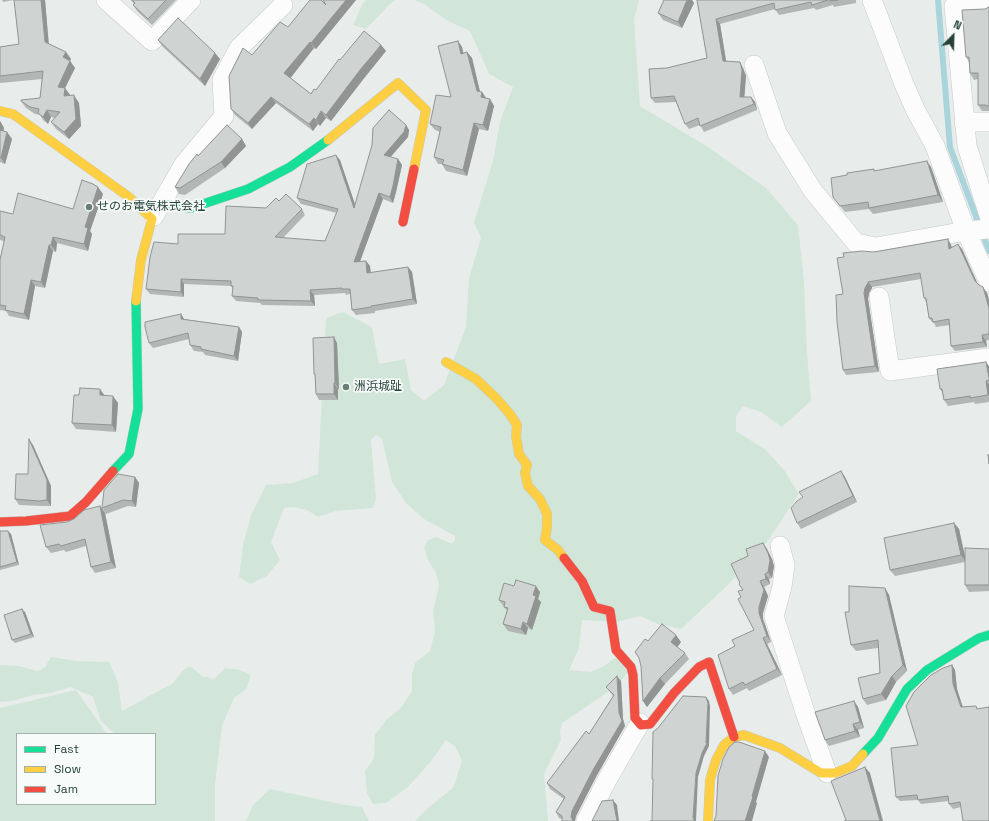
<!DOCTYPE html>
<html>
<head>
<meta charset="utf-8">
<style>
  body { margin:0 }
  #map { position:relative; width:989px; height:821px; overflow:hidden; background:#e8edeb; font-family:"Space Grotesk",sans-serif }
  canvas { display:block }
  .legend { position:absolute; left:16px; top:733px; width:140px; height:72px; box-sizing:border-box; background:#f7fbf9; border:1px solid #a3b1ad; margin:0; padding:5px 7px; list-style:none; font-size:12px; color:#24423a }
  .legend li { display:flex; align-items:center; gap:8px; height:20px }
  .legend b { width:20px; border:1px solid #a3b1ad }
  .north { position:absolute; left:933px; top:16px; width:40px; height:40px; -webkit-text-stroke:3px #f7fbf9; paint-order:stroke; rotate:23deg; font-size:11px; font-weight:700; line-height:16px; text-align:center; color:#24423a }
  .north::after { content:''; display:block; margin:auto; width:14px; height:18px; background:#24423a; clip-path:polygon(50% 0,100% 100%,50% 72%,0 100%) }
</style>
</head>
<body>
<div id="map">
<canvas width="989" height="821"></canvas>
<ul class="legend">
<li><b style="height:5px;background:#16e098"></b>Fast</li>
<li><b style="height:5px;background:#ffcf43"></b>Slow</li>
<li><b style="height:5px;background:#f24e42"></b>Jam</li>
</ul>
<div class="north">N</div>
</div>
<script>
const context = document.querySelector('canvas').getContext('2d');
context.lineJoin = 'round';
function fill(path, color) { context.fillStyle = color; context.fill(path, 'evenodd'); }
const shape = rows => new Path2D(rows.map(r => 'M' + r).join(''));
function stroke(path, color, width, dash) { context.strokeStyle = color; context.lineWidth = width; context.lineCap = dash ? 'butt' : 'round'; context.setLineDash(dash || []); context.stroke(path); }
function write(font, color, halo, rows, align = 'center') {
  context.font = font + ' "Space Grotesk","Noto Sans JP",sans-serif'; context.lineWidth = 3.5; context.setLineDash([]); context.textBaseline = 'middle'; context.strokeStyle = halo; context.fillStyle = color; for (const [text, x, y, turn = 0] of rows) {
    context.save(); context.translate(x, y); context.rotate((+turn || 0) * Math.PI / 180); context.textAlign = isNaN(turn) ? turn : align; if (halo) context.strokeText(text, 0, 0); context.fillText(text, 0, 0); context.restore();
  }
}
fill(shape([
  [366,0,396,0,391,3,366,29,353,25,363,3],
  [414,0,639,0,634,20,640,106,708,147,766,188,798,225,804,282,807,353,811,401,782,427,761,412,743,406,736,416,736,431,766,450,784,470,799,494,767,542,729,584,681,629,658,624,640,616,617,622,582,620,579,648,569,670,591,672,604,666,616,657,628,672,617,686,562,723,560,731,561,740,544,774,548,821,415,821,428,808,453,788,462,761,455,746,446,740,431,761,408,787,386,803,373,804,367,793,365,771,374,758,375,735,387,719,401,708,412,691,412,674,415,663,430,651,435,631,433,611,439,586,436,573,428,560,424,547,428,540,436,537,452,544,455,540,455,536,424,519,406,503,392,482,382,439,376,435,371,440,376,499,373,508,336,511,318,517,307,510,294,507,284,508,271,542,280,560,267,576,250,584,239,577,243,545,251,515,266,485,293,483,318,474,326,318,343,312,372,327,379,364,405,359,411,390,424,401,444,385,466,327,469,278,481,238,474,222,493,161,500,122,513,87,489,74,470,31,448,21,424,4],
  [51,657,76,661,109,662,118,682,122,711,162,689,172,684,183,670,190,666,202,676,214,679,225,668,240,670,251,675,246,689,234,698,222,726,215,785,215,821,0,821,0,708,76,690,107,734,17,734,17,804,155,804,155,734,115,734,101,721,93,697,71,687,51,693,33,695,13,701,0,702,0,665,19,666,38,671,45,667],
  [270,789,345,805,362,807,369,821,246,821,253,805]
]), '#d1e6d8');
stroke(shape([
  [938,0,950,147,989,251]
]), '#a9d4db', 6);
const street = shape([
  [106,0,152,41,191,0],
  [872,0,904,84,915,109,935,146,966,231,989,282],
  [989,4,954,6,967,146,989,216],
  [754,65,777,133,813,191,856,243,876,247,966,231,989,229],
  [964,122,989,122],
  [154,216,184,164,224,116,222,80,239,48,283,5],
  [879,297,890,371,989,358],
  [780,546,785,565,782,587,774,616,806,715,827,773],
  [586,821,607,780,640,723]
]);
const fast = shape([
  [161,204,191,208,248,189,290,167,328,140],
  [113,471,129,454,138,409,136,301],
  [863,754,878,738,907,689,927,670,979,638,989,635]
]);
const slow = shape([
  [0,111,13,114,129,197,152,219,141,260,136,301],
  [328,140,398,83,426,110,414,169],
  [446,362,476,379,496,398,510,414,517,425,516,436,519,454,527,465,525,473,528,486,540,499,547,514,547,527,545,540,558,550,564,558],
  [708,821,710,780,716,760,724,745,734,737,744,735,780,748,821,773,835,773,852,766,863,754]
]);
const jam = shape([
  [403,222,414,169],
  [0,522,26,521,70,516,86,502,113,471],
  [564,558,582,581,594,607,610,611,616,650,631,667,633,675,635,718,641,725,650,724,674,693,699,667,709,662,734,737]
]);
stroke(street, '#c5cac8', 20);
stroke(fast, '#c3cbc8', 10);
stroke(slow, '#c3cbc8', 10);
stroke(jam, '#c3cbc8', 10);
stroke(street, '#fcfcfc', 19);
stroke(fast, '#16e098', 9);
stroke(slow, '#ffcf43', 9);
stroke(jam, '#f24e42', 9);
fill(shape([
  [2,0,45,0,49,44,66,52,71,59,70,61,75,68,65,88,70,95,74,95,79,103,81,126,69,139,56,129,51,122,55,118,51,117,48,124,43,120,40,115,35,114,26,108,21,101,40,98,42,79,0,83,0,47,19,44,14,0,3,2],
  [131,0,176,0,152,25,137,11,133,5,134,4],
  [323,0,356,0,316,49,314,48,290,78,311,94,316,90,340,60,381,45,386,51,365,77,331,121,326,118,320,126,318,124,313,131,276,103,252,129,235,115,231,109,252,55,288,27,326,5],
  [664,0,692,0,694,3,682,28,663,20,658,13],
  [697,0,856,0,856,3,834,7,833,5,816,10,814,8,779,15,775,9,720,24,726,61,743,68,746,76,744,97,751,97,755,102,757,110,704,132,700,125,689,129,685,124,676,102,655,103,651,98,667,68,707,58],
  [989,7,989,111,982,111,978,105,978,79,974,80,970,73,969,62,966,57,985,9],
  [158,40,215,53,220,59,205,86,162,46],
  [458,41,462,47,463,53,467,52,472,58,480,92,482,92,486,98,490,99,494,106,488,131,479,129,467,176,446,171,442,164,438,164,434,157,440,132,435,130,430,124,451,97],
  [0,121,4,128,4,131,7,132,12,139,5,164,0,162],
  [406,125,409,130,408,137,390,157,398,159,402,165,396,192,393,203,383,199,360,261,366,261,370,266,371,273,408,267,412,272,417,304,375,311,375,313,356,315,352,310,350,294,346,295,345,293,314,295,315,306,262,305,260,303,236,301,232,296,233,289,231,286,184,284,184,297,150,294,146,289,178,244,225,234,266,208,279,201,302,209,305,215,283,238,325,241,337,213,301,204,297,198,340,160,355,205],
  [242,139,246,146,225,168,185,195,179,194,175,187,198,156],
  [931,167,943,202,873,214,869,209,845,212,833,197,874,171],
  [103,194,90,231,92,234,88,251,57,243,56,252,53,251,45,288,35,286,29,320,9,316,6,311,0,310,0,260,4,241,0,240,0,211,13,214,73,209],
  [948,239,952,247,962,249,978,285,987,293,989,300,989,340,986,341,987,347,955,351,951,346,950,325,936,327,934,323,933,323,929,318,926,302,924,298,921,279,872,287,872,288,869,293,868,299,879,372,846,375,843,370,843,294,874,252],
  [181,314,184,319,239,327,242,332,238,361,205,355,203,352,194,351,190,345,189,339,153,348,149,343],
  [337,343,339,389,338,389,338,400,319,400,316,394,315,376,314,374],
  [989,366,989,402,975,404,974,402,948,406,944,400,942,392,940,389],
  [79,395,104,395,118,403,116,432,76,429,72,423],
  [33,445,51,486,51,506,43,506,19,505,15,499,28,474],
  [841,471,845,477,857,502,801,529,797,523,803,497],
  [135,477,139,483,136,507,128,506,106,514,102,508],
  [100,506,105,513,116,568,95,573,91,567,86,546,66,552,64,550,51,553,46,547,67,522],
  [954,523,959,529,965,556,989,549,989,591,969,592,965,585,965,562,895,576,890,570],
  [0,531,11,534,19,565,0,570],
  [763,543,767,549,772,559,774,566,772,578,769,579,770,584,764,587,768,596,763,613,763,619,771,642,767,644,782,675,749,691,747,688,733,695,729,689,735,646,754,630,741,597,743,590,740,583,748,556],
  [885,588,889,595,907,671,896,682,886,700,867,705,863,699,880,673,878,648,856,651,851,645,849,612],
  [540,592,538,599,541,602,532,630,528,628,526,635,508,631,503,624,507,611,499,600],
  [25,612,34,637,15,643,12,640],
  [648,641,681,642,677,647,685,653,689,659,665,684,647,707,643,701],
  [952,665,955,670,957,689,963,707,976,706,978,709,961,807,953,809,949,804,949,801,921,804,918,800,900,801,896,797],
  [621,681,623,719,625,726,597,775,576,816,575,821,562,821,562,819,559,818,556,812,564,799,550,789,547,783,589,734,613,696,606,687],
  [854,701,858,707,864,728,858,730,860,737,829,746,825,740]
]), '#b2b6b5');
fill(shape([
  [41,0,45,0,49,49,45,42],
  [346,0,356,0,316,49,311,43],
  [687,0,692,0,694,3,682,28,678,22],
  [716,19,720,24,727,66,723,61],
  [458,41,462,47,465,60,461,54],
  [310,42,314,48,289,80,284,73],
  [381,45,386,51,365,77,331,121,326,115,360,70],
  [66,52,71,59,70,61,75,68,65,88,70,95,69,103,58,87,63,57],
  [467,52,472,58,481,96,482,92,486,98,485,103,477,91],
  [215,53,220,59,205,86,200,79],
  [740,62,743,68,746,76,744,102,740,97],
  [74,96,79,103,81,126,69,139,64,132],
  [271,97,276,103,252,129,248,123],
  [751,97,755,102,757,110,754,104],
  [490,99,494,106,488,131,483,125],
  [47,110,51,117,48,124,43,117],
  [321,111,326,118,320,126,316,120],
  [314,118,318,124,313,131,309,124],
  [0,121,4,128,2,136,0,132],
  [474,123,479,129,467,176,463,170],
  [406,125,409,130,408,137,388,160,384,155],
  [7,132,12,139,5,164,1,158],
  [242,139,246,146,225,168,221,162],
  [336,155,340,160,358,213,354,208],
  [398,159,402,165,396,192,393,203,390,197],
  [927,161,931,167,943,202,938,195],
  [98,187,103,194,90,231,92,234,88,251,84,244,85,227],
  [379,193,383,199,358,267,354,262],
  [53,237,57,243,56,252,51,245],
  [948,239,951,245,953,254,949,249],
  [958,244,962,249,979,287,975,281],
  [49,245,53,251,45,288,41,282],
  [366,261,370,266,371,279,367,273],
  [408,267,412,272,417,304,413,299],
  [181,279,184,284,184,297,181,292],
  [31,280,35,286,29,320,24,314],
  [868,282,872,287,872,288,869,293,868,299,879,372,875,366,864,293,865,288],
  [983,287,987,293,989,300,989,308],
  [310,290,314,295,315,306,311,301],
  [181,314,184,319,184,324,181,319],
  [239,327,242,332,238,361,234,356],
  [982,335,986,341,987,347,983,342],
  [334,337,337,343,339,389,335,383],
  [986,362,989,366,989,378],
  [986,381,989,384,989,396,988,395],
  [334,383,338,389,338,400,334,394],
  [100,389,105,396,100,395],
  [113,396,118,403,116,432,112,425],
  [29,439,33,445,51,486,51,506,47,500],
  [841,471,845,477,857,502,853,496],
  [135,477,139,483,136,507,132,501],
  [100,506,105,513,116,568,111,562],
  [954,523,959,529,966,562,961,555],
  [8,531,11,534,19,565,17,562],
  [763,543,767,549,772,559,774,566,772,578,768,572],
  [765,574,769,579,770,584,766,579],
  [760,581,764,587,768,596,763,613,763,619,771,642,767,636,759,613],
  [536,586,540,592,538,599,541,602,532,630,527,624,533,595],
  [885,588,889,595,907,671,903,665],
  [22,609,25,612,34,637,31,634],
  [523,622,528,628,526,635,521,629],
  [676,635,681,642,676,649,671,642],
  [763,638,767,644,782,675,777,669],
  [952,665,955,670,957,689,964,712,961,707,953,684],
  [617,676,621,681,623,719,625,726,597,775,576,816,575,821,573,821,571,817,572,811,619,713],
  [892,676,896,682,886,700,881,694],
  [660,678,665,684,647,707,643,701],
  [706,697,709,701,710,706,709,745,709,746,704,756,698,777,696,821,694,821,693,817,696,773,702,753,706,743],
  [854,701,858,707,864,728,860,722],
  [853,724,858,730,860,737,855,731],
  [765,751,769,757,756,802,757,803,752,821,745,821,752,796],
  [865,767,870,773,883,821,880,821],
  [613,800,617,805,619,821,617,821]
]), '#919493');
const building = shape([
  [14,0,41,0,45,42,66,52,63,57,70,61,58,87,65,88,64,96,74,95,74,96,76,119,64,132,51,122,60,112,47,110,43,117,38,113,39,109,30,107,21,101,21,100,40,98,43,71,0,76,0,47,19,44,14,0],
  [132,0,166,0,148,19,133,5,135,3,132,0],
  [310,0,321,0,326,5,323,0,346,0,311,43,310,42,284,73,311,94,314,89,316,90,339,59,340,60,364,31,381,45,360,70,326,115,321,111,316,120,314,118,309,124,271,97,248,123,231,109,229,76,243,48,252,55,280,22,288,27,310,0],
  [664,0,687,0,678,22,658,13,664,0],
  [697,0,828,0,812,5,811,2,775,10,774,3,716,19,723,61,740,62,742,70,740,97,751,97,754,104,700,126,698,118,685,124,674,96,651,98,649,69,667,68,707,58,697,0],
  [830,0,838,0,830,1,830,0],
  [989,7,989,106,985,105,978,105,978,73,970,73,969,57,966,57,962,10,985,9,989,7],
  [178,18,215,53,200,79,158,40,178,18],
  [458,41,461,54,467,52,477,91,482,92,481,97,490,99,483,125,474,123,463,170,442,164,444,160,434,157,441,127,430,124,436,95,451,97,438,46,458,41],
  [389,110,406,125,404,132,384,155,398,159,393,186,390,197,379,193,354,262,366,261,367,273,408,267,413,299,371,306,371,307,352,310,350,289,342,289,342,288,310,290,311,301,258,300,258,298,232,296,233,286,231,286,231,281,181,279,181,292,146,289,150,257,154,242,178,244,178,234,225,234,226,206,266,208,276,198,279,201,286,194,302,209,275,237,325,241,338,209,297,198,307,164,336,155,354,208,372,145,373,128,389,110],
  [227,125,242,139,221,162,180,188,175,187,189,164,197,154,198,156,227,125],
  [0,130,7,132,1,158,0,157,0,130],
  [927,161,938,195,869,208,868,202,840,206,833,197,831,178,847,175,847,173,874,169,874,171,927,161],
  [82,180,93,184,98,187,85,227,88,228,84,244,53,237,51,245,49,245,41,282,31,280,24,314,5,310,6,306,0,305,0,260,5,237,0,235,0,211,13,214,18,193,73,209,82,180],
  [948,239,949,249,958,244,975,281,979,285,983,287,989,308,989,334,982,335,983,342,951,346,949,319,933,322,932,318,929,318,926,298,924,298,920,273,868,282,868,283,865,288,864,293,875,366,843,370,837,322,836,295,843,294,837,258,844,257,843,253,862,251,874,252,948,239],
  [181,314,181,319,239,327,234,356,201,349,201,347,190,345,188,333,149,343,145,327,145,322,181,314],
  [334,337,335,383,334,383,334,394,316,394,315,374,314,374,313,338,334,337],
  [986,362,989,378,989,380,986,381,988,395,970,398,970,396,944,400,942,389,940,389,937,369,986,362],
  [80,388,100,389,100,395,113,396,112,425,72,423,74,395,79,395,80,388],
  [29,439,47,480,47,500,39,501,15,499,16,474,28,474,29,439],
  [988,455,989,455,989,464,988,455],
  [841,471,853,496,797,523,791,508,797,501,803,497,799,492,841,471],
  [118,474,135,477,132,501,123,500,102,508,104,490,118,474],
  [100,506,111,562,91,567,85,539,61,546,59,544,46,547,40,525,67,522,74,519,84,510,100,506],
  [954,523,961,555,890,570,884,538,954,523],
  [0,531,8,531,17,562,0,567,0,531],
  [763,543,768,553,770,560,768,572,765,574,766,579,760,581,764,590,759,607,759,613,767,636,763,638,777,669,745,685,743,682,729,689,718,655,735,646,732,640,754,630,738,599,741,597,738,591,743,590,739,584,740,583,731,564,748,556,746,549,763,543],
  [965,548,989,549,989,585,965,585,965,548],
  [516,580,536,586,533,595,536,596,527,624,523,622,521,629,503,624,508,608,504,607,505,602,499,600,504,583,514,586,516,580],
  [849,586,885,588,903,665,892,676,881,694,863,699,858,678,880,673,878,640,851,645,845,612,849,612,849,586],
  [22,609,31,634,12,640,4,615,22,609],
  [662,624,676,635,671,642,685,653,660,678,643,701,641,666,639,658,635,652,645,639,648,641,662,624],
  [952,665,953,684,961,707,976,706,977,709,989,707,989,821,963,821,960,802,949,804,948,796,918,800,917,795,896,797,891,748,918,745,906,706,914,692,931,675,943,668,952,665],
  [617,676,619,713,622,721,593,770,572,811,571,817,573,821,562,821,562,816,556,812,565,797,547,783,586,731,589,734,614,695,606,687,617,676],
  [683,696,706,697,708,703,706,743,707,743,702,753,696,773,693,817,694,821,650,821,652,821,653,779,652,779,653,732,658,728,683,696],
  [854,701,860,722,853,724,855,731,825,740,815,712,854,701],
  [735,742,739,742,765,751,752,796,753,797,745,821,714,821,716,816,718,776,723,759,729,747,735,742],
  [865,767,880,821,844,821,846,820,831,781,865,767],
  [613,800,617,821,592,821,602,801,613,800]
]);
fill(building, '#cfd4d2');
stroke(building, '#919493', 1);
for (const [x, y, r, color] of [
  [89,207,4,"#697e78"],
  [346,387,4,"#697e78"]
]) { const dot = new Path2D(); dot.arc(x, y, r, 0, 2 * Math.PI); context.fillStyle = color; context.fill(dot); stroke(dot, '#f7fbf9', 1.5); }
write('12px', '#24423a', '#f7fbf9', [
  ["せのお電気株式会社",97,207],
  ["洲浜城趾",354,387]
], 'left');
</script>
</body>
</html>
